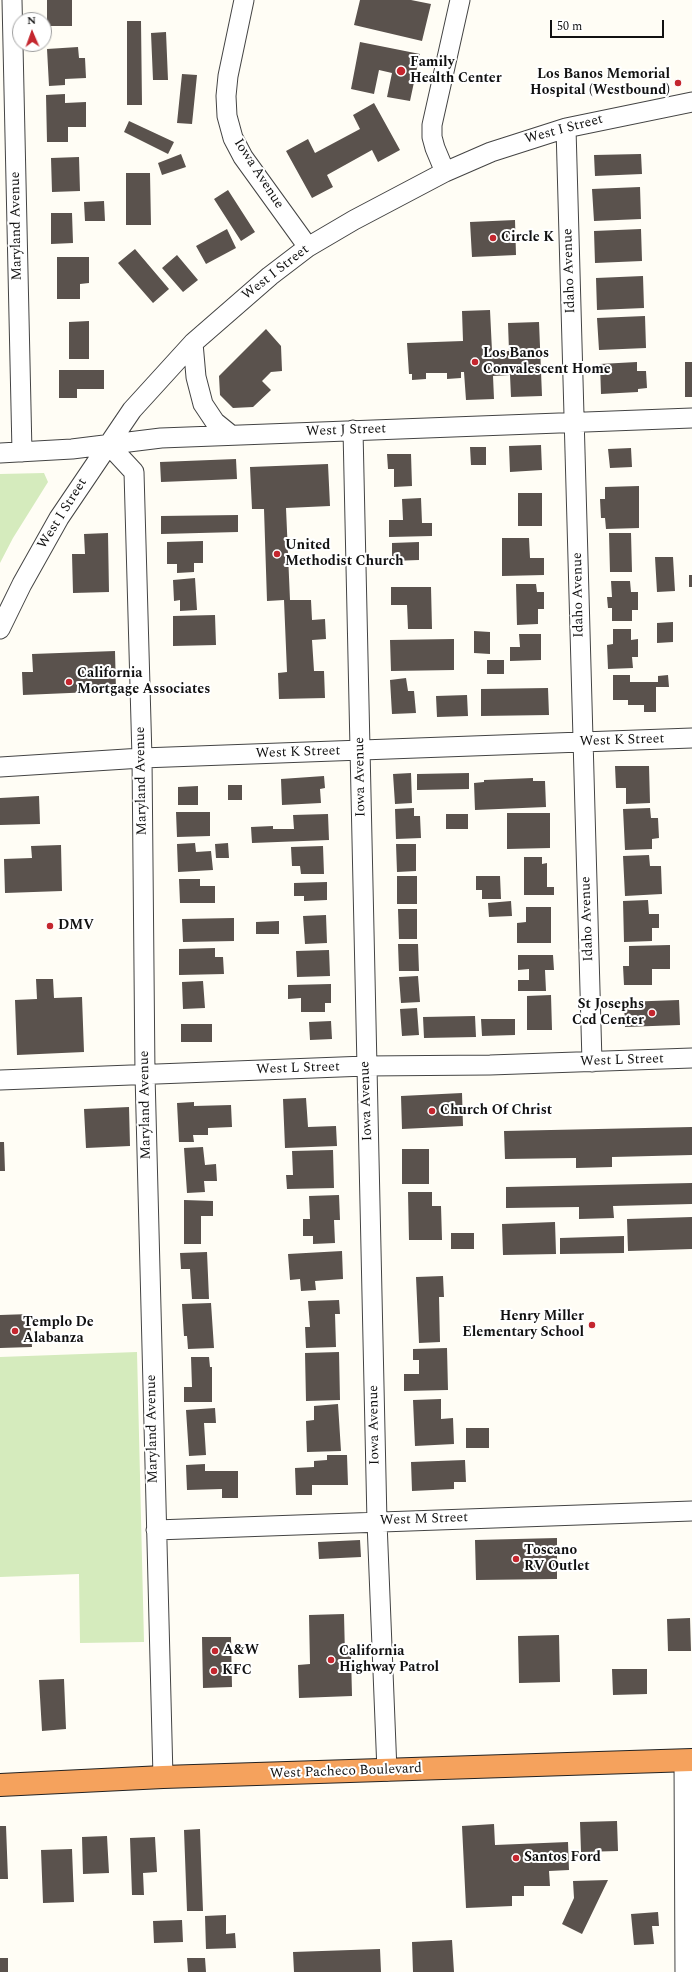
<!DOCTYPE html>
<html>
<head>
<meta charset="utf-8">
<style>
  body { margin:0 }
  #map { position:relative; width:692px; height:1972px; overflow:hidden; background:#fffdf5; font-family:Spectral,serif }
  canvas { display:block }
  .north { position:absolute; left:12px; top:12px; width:40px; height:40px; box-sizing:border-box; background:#fff; border:1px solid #a0a0a0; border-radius:50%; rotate:358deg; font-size:11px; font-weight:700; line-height:16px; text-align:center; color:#111 }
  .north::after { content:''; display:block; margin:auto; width:14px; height:18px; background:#c4262e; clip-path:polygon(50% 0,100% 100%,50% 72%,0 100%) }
  .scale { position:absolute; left:550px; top:20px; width:114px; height:18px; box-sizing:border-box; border:2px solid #111; border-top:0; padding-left:5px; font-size:12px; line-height:14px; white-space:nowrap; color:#111; -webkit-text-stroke:3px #fff; paint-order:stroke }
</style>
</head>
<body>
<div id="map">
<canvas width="692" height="1972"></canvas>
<div class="north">N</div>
<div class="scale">50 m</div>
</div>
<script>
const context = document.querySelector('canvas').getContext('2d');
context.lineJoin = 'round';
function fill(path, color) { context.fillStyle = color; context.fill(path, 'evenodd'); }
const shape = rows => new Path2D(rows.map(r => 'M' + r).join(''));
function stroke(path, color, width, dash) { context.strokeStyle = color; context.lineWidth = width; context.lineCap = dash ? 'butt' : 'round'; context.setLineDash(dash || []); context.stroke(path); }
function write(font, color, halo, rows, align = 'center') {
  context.font = font + ' Spectral,serif'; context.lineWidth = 4; context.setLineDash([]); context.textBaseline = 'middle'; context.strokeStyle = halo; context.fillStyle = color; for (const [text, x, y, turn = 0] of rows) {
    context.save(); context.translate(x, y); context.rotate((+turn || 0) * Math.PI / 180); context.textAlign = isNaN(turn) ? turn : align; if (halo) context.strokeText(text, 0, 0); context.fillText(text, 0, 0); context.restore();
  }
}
fill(shape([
  [44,473,48,482,13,538,0,563,0,474],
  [137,1352,144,1642,80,1643,79,1574,0,1577,0,1357]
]), '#d5ebbd');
fill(shape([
  [47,0,72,0,72,26,47,26],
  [360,0,411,0,431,4,422,41,354,25],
  [127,21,141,21,142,105,127,105],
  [166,32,168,80,153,80,151,33],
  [360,42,420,54,410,101,387,97,392,73,379,70,374,94,351,89],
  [78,47,79,58,85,58,86,78,65,79,65,85,49,86,47,49],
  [182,74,197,75,192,124,177,123],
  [65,94,65,103,86,102,86,127,68,127,68,142,47,142,46,95],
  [374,103,400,150,378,162,372,150,327,175,333,187,312,198,286,151,308,139,315,153,360,129,353,115],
  [129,121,174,142,168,154,124,132],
  [181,154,186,167,162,175,158,163],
  [641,154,642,174,595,176,594,155],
  [79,157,80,191,52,192,51,158],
  [126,173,150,173,151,225,126,225],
  [640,187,641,219,594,221,592,189],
  [228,190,255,232,241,241,214,199],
  [104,201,105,221,85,221,84,202],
  [51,213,72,213,73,243,51,244],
  [515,220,516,255,472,257,470,222],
  [227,229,236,248,206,264,196,246],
  [641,229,642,261,595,263,594,231],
  [135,249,169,289,153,303,118,263],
  [177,255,198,280,183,292,162,268],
  [57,257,89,257,89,283,80,284,80,299,57,299],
  [643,276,644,308,597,310,596,278],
  [490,310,492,351,509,351,508,323,539,322,542,396,511,397,510,375,493,376,494,399,466,400,464,372,461,372,461,378,447,379,447,373,426,373,426,379,412,380,412,374,409,374,407,343,463,341,462,311],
  [645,316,646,348,599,350,597,318],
  [89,321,89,359,69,359,69,322],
  [266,329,281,346,282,371,271,372,262,381,271,390,253,407,233,408,220,395,219,376],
  [637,362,637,371,646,371,647,388,638,389,638,392,601,394,600,364],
  [685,362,692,362,692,397,685,397],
  [59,370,104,370,104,389,77,389,77,398,59,398],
  [541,445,542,470,510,472,509,446],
  [470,447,486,447,486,465,471,465],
  [631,448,632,467,610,468,608,449],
  [387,454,411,454,412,486,394,487,394,469,388,469],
  [236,459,237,479,161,482,160,462],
  [328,464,330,506,286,508,290,600,311,600,312,620,325,619,326,639,312,640,314,671,324,671,325,698,279,699,278,673,287,672,284,600,267,601,264,509,252,509,250,467],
  [639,486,639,528,606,529,605,518,601,518,600,499,605,499,605,487],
  [518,493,542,493,542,526,518,526],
  [421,498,422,523,432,523,432,536,389,537,389,520,403,520,402,499],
  [238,515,238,532,161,534,161,516],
  [108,533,109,592,73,593,72,554,85,554,84,534],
  [609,533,631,533,632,572,610,572],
  [502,538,529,538,530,558,544,558,544,575,502,576],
  [203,541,203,563,194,563,194,572,177,573,177,564,167,564,167,542],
  [419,542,419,560,392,561,392,543],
  [655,557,673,557,675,591,657,592],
  [689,575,692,575,692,587,689,587],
  [195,578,197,610,180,611,180,600,174,601,173,580],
  [611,581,630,581,631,592,638,592,638,610,632,610,632,621,612,621,612,608,608,608,607,597,612,597],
  [516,584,536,584,537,592,544,592,544,609,538,609,538,624,517,625],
  [391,587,431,587,432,629,408,629,407,605,391,605],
  [215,615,216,645,173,646,173,616],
  [673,622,673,642,657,643,657,623],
  [613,629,631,629,631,640,638,639,638,657,632,657,633,668,608,669,607,645,613,644],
  [474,631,490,632,490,654,474,653],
  [519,634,541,634,541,660,510,661,510,647,520,647],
  [454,639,454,670,391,671,390,640],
  [115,651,116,691,23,695,22,672,33,672,32,654],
  [487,660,504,660,504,674,487,674],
  [613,675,630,675,630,682,658,682,658,676,668,675,669,687,656,687,656,712,644,712,644,705,628,705,628,700,613,700],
  [406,678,408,691,414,691,416,713,392,714,390,680],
  [548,688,549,715,481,716,481,689],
  [467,695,468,716,437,717,436,696],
  [615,766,649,766,650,803,626,804,626,788,616,788],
  [411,773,412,803,395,804,393,774],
  [469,773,469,789,417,790,417,774],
  [324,776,325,788,320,789,321,803,282,805,281,779],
  [533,778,533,781,545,781,546,807,475,810,474,783,484,782,484,780],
  [228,785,242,785,242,800,228,800],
  [198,786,198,805,178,805,178,787],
  [39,796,40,824,0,825,0,798],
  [414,808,414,816,420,816,421,838,396,839,395,809],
  [650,808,651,818,658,818,659,838,652,839,652,849,625,850,623,809],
  [176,812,210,812,210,836,177,837],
  [507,813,550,813,550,848,507,849],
  [328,814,329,840,252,843,251,827,273,826,273,829,294,829,293,815],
  [446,814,468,814,468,829,446,829],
  [195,843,196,852,211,851,213,870,178,872,177,844],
  [228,843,229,858,216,858,215,844],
  [396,844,416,844,416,871,397,872],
  [61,845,62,891,5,893,4,859,32,858,31,846],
  [323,846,324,874,301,874,300,866,292,866,291,847],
  [649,855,650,866,661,866,662,894,625,896,623,856],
  [524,857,542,857,542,864,547,863,547,887,554,887,554,895,524,895],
  [397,876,417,876,417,904,397,904],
  [476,876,500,876,501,899,482,899,482,890,476,890],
  [179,879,200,879,200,886,215,886,215,903,180,903],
  [327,882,327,900,304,901,304,896,294,896,294,883],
  [648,900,649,914,659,914,659,928,652,928,652,941,624,942,623,901],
  [511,901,512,916,489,917,488,903],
  [526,907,551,907,551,943,517,943,517,923,526,922],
  [398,909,417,909,417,939,399,939],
  [326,915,327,943,305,944,303,916],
  [234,918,234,941,183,942,182,919],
  [279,921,279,934,256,934,256,922],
  [398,944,418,944,419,971,399,971],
  [670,945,670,969,652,969,652,985,624,985,623,966,629,966,629,946],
  [215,948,215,957,223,957,224,974,179,975,179,949],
  [329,950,330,976,297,977,296,951],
  [518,955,553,955,554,970,545,970,546,991,518,991,518,980,529,980,529,969,518,970],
  [418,976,420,1002,401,1003,399,977],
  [36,979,53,979,54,998,82,997,84,1052,17,1055,15,1000,37,999],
  [203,981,205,1008,183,1009,182,982],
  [331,984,331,1003,325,1003,325,1012,301,1012,301,998,288,999,288,985],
  [551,995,552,1030,527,1030,527,996],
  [679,1000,680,1025,625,1027,624,1002],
  [417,1008,419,1035,402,1036,400,1009],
  [475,1016,476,1037,424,1038,423,1017],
  [481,1019,515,1019,515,1035,482,1036],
  [331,1021,332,1039,310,1040,309,1022],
  [181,1024,212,1024,212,1042,181,1042],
  [462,1093,463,1126,402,1129,401,1096],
  [306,1098,308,1127,336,1126,337,1146,285,1148,283,1099],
  [194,1102,194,1106,231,1105,232,1127,208,1128,208,1135,193,1135,194,1142,179,1142,177,1103],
  [129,1107,130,1146,86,1148,84,1109],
  [692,1127,692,1155,612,1157,612,1167,576,1168,576,1158,505,1159,504,1131],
  [0,1142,4,1142,5,1171,0,1171],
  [203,1147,205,1165,216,1164,217,1181,204,1181,205,1192,187,1193,184,1148],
  [402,1149,429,1149,429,1184,402,1184],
  [333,1150,334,1188,287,1189,286,1175,293,1175,292,1151],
  [692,1183,692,1204,613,1206,614,1218,579,1219,579,1207,506,1208,506,1187],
  [408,1192,432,1192,432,1206,441,1206,442,1240,409,1240],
  [339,1195,340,1220,334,1220,335,1243,313,1244,313,1236,303,1236,303,1219,310,1219,309,1196],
  [184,1200,213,1201,213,1216,201,1216,201,1244,184,1244],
  [692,1217,692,1249,628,1251,627,1219],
  [555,1222,556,1254,503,1255,502,1224],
  [451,1233,474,1233,474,1249,451,1249],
  [624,1236,624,1253,560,1254,560,1238],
  [342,1251,343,1279,315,1281,316,1290,301,1291,300,1279,290,1280,288,1254],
  [207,1252,209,1299,192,1299,190,1269,181,1269,180,1253],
  [443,1276,444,1297,439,1297,440,1342,419,1343,416,1277],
  [339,1300,340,1314,335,1314,336,1347,306,1348,305,1327,310,1327,308,1301],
  [211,1303,214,1348,188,1349,187,1336,184,1336,182,1304],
  [30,1314,32,1347,0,1348,0,1315],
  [447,1348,448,1390,404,1391,404,1374,419,1374,419,1360,413,1360,413,1349],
  [339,1352,340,1400,306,1401,305,1353],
  [191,1357,209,1357,210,1367,212,1367,212,1402,184,1402,184,1387,192,1387],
  [441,1399,441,1419,453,1418,454,1444,415,1446,413,1400],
  [338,1404,341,1451,307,1452,306,1421,314,1420,314,1406],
  [215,1408,216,1423,204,1423,206,1455,189,1456,186,1410],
  [466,1428,489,1428,489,1448,466,1448],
  [327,1455,347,1455,348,1485,312,1485,312,1495,296,1495,295,1468,314,1467,314,1461,327,1460],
  [465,1460,466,1482,454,1482,454,1489,412,1491,411,1462],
  [205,1464,205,1471,238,1471,238,1498,222,1498,222,1489,187,1490,186,1465],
  [557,1538,557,1579,476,1580,475,1540],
  [360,1540,361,1557,319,1559,318,1542],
  [344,1614,345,1656,351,1655,352,1696,299,1698,298,1665,310,1664,309,1615],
  [690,1618,691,1651,668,1651,667,1619],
  [559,1635,560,1682,519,1683,518,1636],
  [202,1637,231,1637,232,1687,203,1688],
  [612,1669,647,1669,647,1694,613,1695],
  [64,1679,66,1729,42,1731,39,1680],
  [617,1821,618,1851,581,1852,580,1822],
  [494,1824,495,1845,568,1842,569,1870,549,1871,550,1886,524,1886,524,1896,512,1896,512,1906,466,1908,462,1826],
  [0,1826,6,1826,8,1879,0,1879],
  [200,1829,203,1911,187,1911,184,1830],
  [107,1836,109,1873,83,1874,82,1837],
  [155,1837,157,1872,143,1873,144,1895,132,1895,130,1838],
  [72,1849,74,1902,43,1903,41,1850],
  [608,1880,582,1934,562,1924,574,1898,573,1881],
  [658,1912,659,1926,652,1926,654,1944,634,1945,631,1914],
  [226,1915,226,1934,235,1933,236,1948,206,1949,205,1916],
  [182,1920,183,1942,154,1943,153,1921],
  [452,1940,454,1972,413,1972,412,1942],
  [380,1949,381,1972,294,1972,293,1952],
  [0,1958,8,1958,8,1972,0,1972],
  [187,1958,205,1958,206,1972,188,1972]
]), '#5a524d');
const minor = shape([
  [12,0,22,452],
  [244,0,228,76,226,96,227,116,233,138,243,157,308,247],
  [566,128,592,1062],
  [445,172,435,148,432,137,432,125,460,0],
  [193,343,196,377,203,404,215,422,231,435],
  [353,430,377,1522,387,1771],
  [108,444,134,472,142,758,145,1074,163,1777],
  [0,453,72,449,161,438,692,418],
  [0,629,22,584,59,518,132,410,193,343,270,276,308,247,354,220,445,172,491,152,566,128,692,102],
  [0,767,142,758,692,738],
  [0,1080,366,1066,490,1065,692,1058],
  [156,1530,692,1511],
  [684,1761,685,1972]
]);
const highway = shape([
  [0,1785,163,1777,692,1760]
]);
stroke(minor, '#444', 21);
stroke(highway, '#222', 24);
stroke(minor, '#fff', 19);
stroke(highway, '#f5a25d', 22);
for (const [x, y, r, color] of [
  [401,71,5,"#c4262e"],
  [678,83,4,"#c4262e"],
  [493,238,4,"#c4262e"],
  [475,362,4,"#c4262e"],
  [277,554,4,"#c4262e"],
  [69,682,4,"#c4262e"],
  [50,926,4,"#c4262e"],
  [652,1013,4,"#c4262e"],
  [432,1111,4,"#c4262e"],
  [592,1325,4,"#c4262e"],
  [15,1331,4,"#c4262e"],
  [516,1559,4,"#c4262e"],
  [215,1651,4,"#c4262e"],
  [331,1660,4,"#c4262e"],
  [214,1671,4,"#c4262e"],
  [516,1858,4,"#c4262e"]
]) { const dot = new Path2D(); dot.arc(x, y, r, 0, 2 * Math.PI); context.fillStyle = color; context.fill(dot); stroke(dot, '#fff', 1.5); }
write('bold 14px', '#111', '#fff', [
  ["Family",410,63],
  ["Health Center",410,79],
  ["Los Banos Memorial",670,75,"right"],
  ["Hospital (Westbound)",670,91,"right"],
  ["Circle K",501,238],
  ["Los Banos",483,354],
  ["Convalescent Home",483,370],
  ["United",285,546],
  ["Methodist Church",285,562],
  ["California",77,674],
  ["Mortgage Associates",77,690],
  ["DMV",58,926],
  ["St Josephs",644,1005,"right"],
  ["Ccd Center",644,1021,"right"],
  ["Church Of Christ",440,1111],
  ["Henry Miller",584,1317,"right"],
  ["Elementary School",584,1333,"right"],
  ["Templo De",23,1323],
  ["Alabanza",23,1339],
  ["Toscano",524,1551],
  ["RV Outlet",524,1567],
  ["A&W",223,1651],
  ["California",339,1652],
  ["Highway Patrol",339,1668],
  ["KFC",222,1671],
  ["Santos Ford",524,1858]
], 'left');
write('14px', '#111', '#fff', [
  ["West I Street",564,130,-15],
  ["Iowa Avenue",258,174,57],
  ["Maryland Avenue",17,226,-91],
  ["Idaho Avenue",570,271,-92],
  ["West I Street",276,273,-38],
  ["West J Street",346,431,-2],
  ["West I Street",63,514,-58],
  ["Idaho Avenue",579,595,-91],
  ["West K Street",622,741,-2],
  ["West K Street",298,753,-2],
  ["Iowa Avenue",361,777,-91],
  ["Maryland Avenue",142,781,-91],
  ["Idaho Avenue",588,919,-92],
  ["West L Street",622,1061,-2],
  ["West L Street",298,1069,-2],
  ["Iowa Avenue",367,1101,-92],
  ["Maryland Avenue",146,1105,-91],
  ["Iowa Avenue",375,1425,-91],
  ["Maryland Avenue",153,1429,-91],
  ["West M Street",424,1520,-2],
  ["West Pacheco Boulevard",346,1772,-2]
]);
</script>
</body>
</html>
